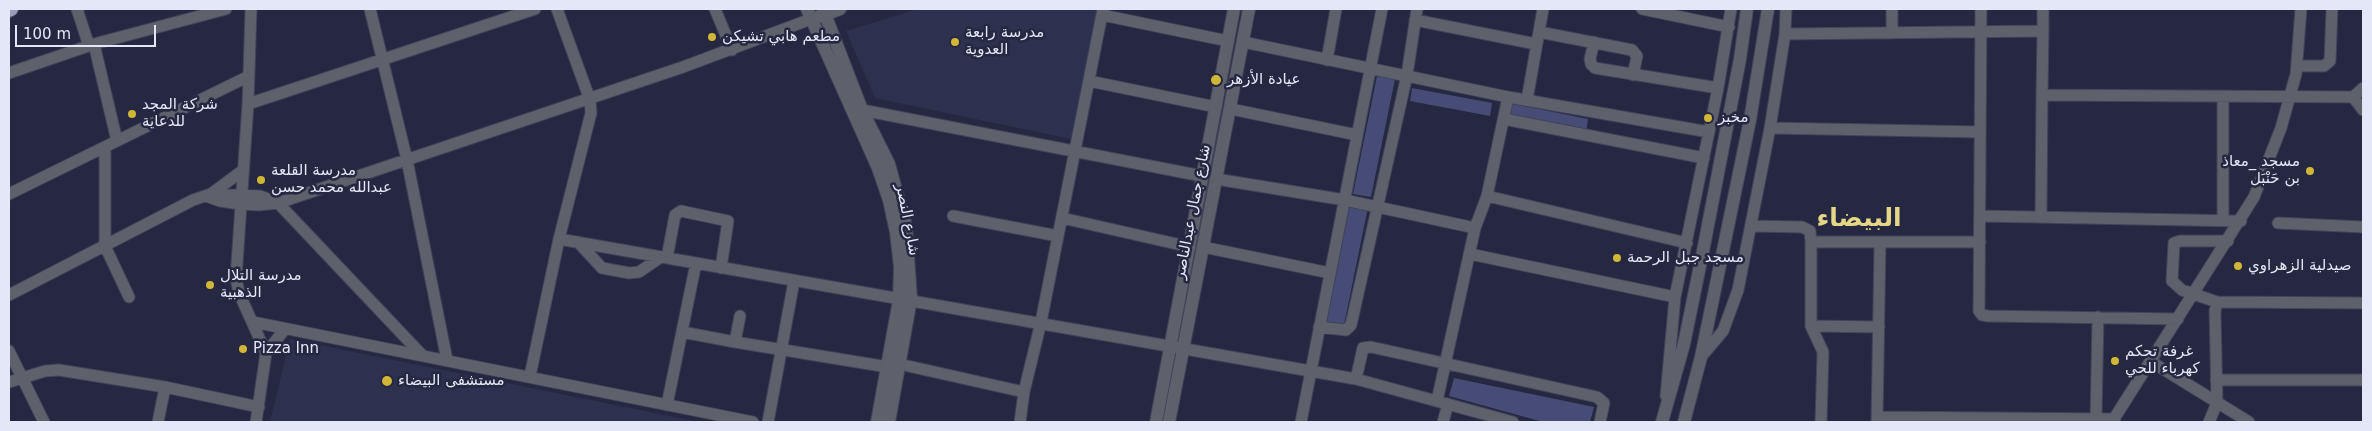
<!DOCTYPE html>
<html>
<head>
<meta charset="utf-8">
<style>
  body { margin:0 }
  #map { position:relative; width:2372px; height:431px; overflow:hidden; background:#252840; font-family:"DejaVu Sans",sans-serif }
  canvas { display:block }
  .frame { position:absolute; inset:0; border:10px solid #e4e7f7; pointer-events:none }
  .scale { position:absolute; left:15px; top:25px; width:141px; height:22px; box-sizing:border-box; border:2px solid #e4e7f7; border-top:0; padding-left:6px; font-size:15px; line-height:18px; white-space:nowrap; color:#e4e7f7; -webkit-text-stroke:4px #252840; paint-order:stroke }
</style>
</head>
<body>
<div id="map">
<canvas width="2372" height="431"></canvas>
<div class="frame"></div>
<div class="scale">100 m</div>
</div>
<script>
const context = document.querySelector('canvas').getContext('2d');
context.lineJoin = 'round';
function fill(path, color) { context.fillStyle = color; context.fill(path, 'evenodd'); }
const shape = rows => new Path2D(rows.map(r => 'M' + r).join(''));
function stroke(path, color, width, dash) { context.strokeStyle = color; context.lineWidth = width; context.lineCap = dash ? 'butt' : 'round'; context.setLineDash(dash || []); context.stroke(path); }
function write(font, color, halo, rows, align = 'center') {
  context.font = font + ' "DejaVu Sans",Cairo,sans-serif'; context.lineWidth = 5; context.setLineDash([]); context.textBaseline = 'middle'; context.strokeStyle = halo; context.fillStyle = color; for (const [text, x, y, turn = 0] of rows) {
    context.save(); context.translate(x, y); context.rotate((+turn || 0) * Math.PI / 180); context.textAlign = isNaN(turn) ? turn : align; if (halo) context.strokeText(text, 0, 0); context.fillText(text, 0, 0); context.restore();
  }
}
fill(shape([
  [918,9,1097,9,1071,139,875,98,846,31],
  [290,339,699,422,270,422]
]), '#2d314f');
fill(shape([
  [1377,76,1395,79,1371,197,1353,194],
  [1412,88,1492,103,1490,116,1410,101],
  [1509,103,1588,119,1586,132,1506,116],
  [1349,204,1368,207,1344,325,1326,322],
  [1454,378,1594,407,1590,422,1543,422,1449,396]
]), '#474c76');
const minor = shape([
  [77,9,89,46],
  [251,9,248,104,236,278,239,293,266,353],
  [370,9,407,160,447,360],
  [715,9,732,50],
  [1642,9,1729,27],
  [1981,9,1979,311,1982,315,1988,316,2178,319],
  [1102,15,1228,41],
  [1415,20,1536,44],
  [2043,31,2043,9],
  [1539,32,1632,50,1637,56,1633,75],
  [1892,33,1892,9],
  [1785,34,2043,31,2042,95,2353,97,2363,110],
  [1243,42,1508,97,1709,132],
  [1594,42,1590,59,1591,64,1595,68,1718,88],
  [94,44,117,141],
  [1327,60,1336,9],
  [2297,66,2324,66,2330,61,2332,9],
  [9,73,94,44,226,9],
  [1089,81,1216,107],
  [2223,97,2223,220],
  [2353,97,2363,88],
  [1527,100,1543,9],
  [248,104,535,9],
  [1231,109,1357,135],
  [862,110,1202,176],
  [1504,119,1704,158],
  [1770,128,1980,132],
  [105,148,105,246,129,297],
  [1216,179,1345,200,1475,228],
  [9,194,249,76],
  [211,194,242,171],
  [206,196,220,201,240,204,259,205,278,203,683,67,811,19],
  [1487,196,1687,243],
  [953,216,1058,236],
  [1980,216,2241,221],
  [2041,216,2042,95],
  [1062,218,1190,247],
  [2278,223,2363,227],
  [1751,226,1802,227,1810,231,1811,242,1980,242],
  [559,239,1356,379,1513,422],
  [2228,241,2180,241,2174,243,2172,281,2182,290,2217,302,2363,303],
  [578,242,602,268,629,273,639,272,661,257],
  [1811,242,1811,326,1823,352,1821,422],
  [1203,247,1330,273],
  [1470,254,1675,297],
  [667,258,675,215,681,211,728,221,721,268],
  [9,295,193,200,211,194,260,196,278,203,422,355],
  [740,316,735,342,888,367],
  [253,322,753,422],
  [1811,326,1879,327],
  [1319,327,1346,330,1351,325,1407,75,1417,9],
  [682,332,735,342],
  [9,351,44,422],
  [1701,357,1723,331,1738,290,1770,128,1785,34,1786,9],
  [2150,361,2249,422],
  [899,364,1024,392],
  [530,376,559,239,591,113,590,100,557,9],
  [1356,379,1363,348,1371,347,1597,397,1604,403,1600,422],
  [2216,380,2363,380],
  [9,382,45,371,59,370,165,387,259,407],
  [1666,396,1675,297,1718,88,1731,9],
  [1437,401,1475,228,1487,196,1508,97],
  [667,405,696,263],
  [1877,417,2115,419],
  [2096,418,2098,317],
  [158,422,165,387],
  [256,422,266,353,285,329],
  [768,422,794,281],
  [1020,422,1024,392,1041,322,1103,9],
  [1301,422,1382,9],
  [1443,422,1448,404],
  [1877,422,1880,243],
  [2112,422,2254,197,2281,128,2296,74,2301,9],
  [2209,422,2217,403,2215,311,2217,302]
]);
const tertiary = shape([
  [807,9,878,168,889,200,896,232,900,267,899,300,877,422],
  [823,9,862,110,889,164,906,226,911,299,889,422],
  [818,17,840,9],
  [1156,422,1234,9],
  [1169,422,1249,9],
  [1662,422,1684,344,1704,246,1740,59,1747,9],
  [1684,422,1701,357,1750,120,1768,9]
]);
const trunk = shape([
  [9,10,11,9]
]);
stroke(minor, '#40435a', 13);
stroke(tertiary, '#40435a', 14);
stroke(trunk, '#40435a', 16);
stroke(minor, '#5e606c', 11);
stroke(tertiary, '#5e606c', 12);
stroke(trunk, '#9a9eba', 14);
for (const [x, y, r, color] of [
  [712,37,5,"#d0b736"],
  [955,42,5,"#d0b736"],
  [1216,80,6,"#d0b736"],
  [132,114,5,"#d0b736"],
  [1708,118,5,"#d0b736"],
  [2310,171,5,"#d0b736"],
  [261,180,5,"#d0b736"],
  [1617,258,5,"#d0b736"],
  [2238,266,5,"#d0b736"],
  [210,285,5,"#d0b736"],
  [243,349,5,"#d0b736"],
  [2115,361,5,"#d0b736"],
  [387,381,6,"#d0b736"]
]) { const dot = new Path2D(); dot.arc(x, y, r, 0, 2 * Math.PI); context.fillStyle = color; context.fill(dot); stroke(dot, '#252840', 2); }
write('15px', '#e4e7f7', '#252840', [
  ["مدرسة رابعة",965,33],
  ["العدوية",965,50],
  ["مطعم هابي تشيكن",722,37],
  ["عيادة الأزهر",1227,80],
  ["شركة المجد",142,105],
  ["للدعاية",142,122],
  ["مخبز",1718,118],
  ["مسجد _معاذ",2300,162,"right"],
  ["بن حَنْبَل",2300,179,"right"],
  ["مدرسة القلعة",271,171],
  ["عبدالله محمد حسن",271,188],
  ["مسجد جبل الرحمة",1627,258],
  ["صيدلية الزهراوي",2248,266],
  ["مدرسة التلال",220,276],
  ["الذهبية",220,293],
  ["Pizza Inn",253,349],
  ["غرفة تحكم",2125,352],
  ["كهرباء للحي",2125,369],
  ["مستشفى البيضاء",398,381]
], 'left');
write('15px', '#e4e7f7', '#252840', [
  ["شارع جمال عبدالناصر",1193,212,-79],
  ["شارع النصر",907,220,79]
]);
write('bold 25px', '#e6d688', '#252840', [
  ["البيضاء",1859,219]
]);
</script>
</body>
</html>
